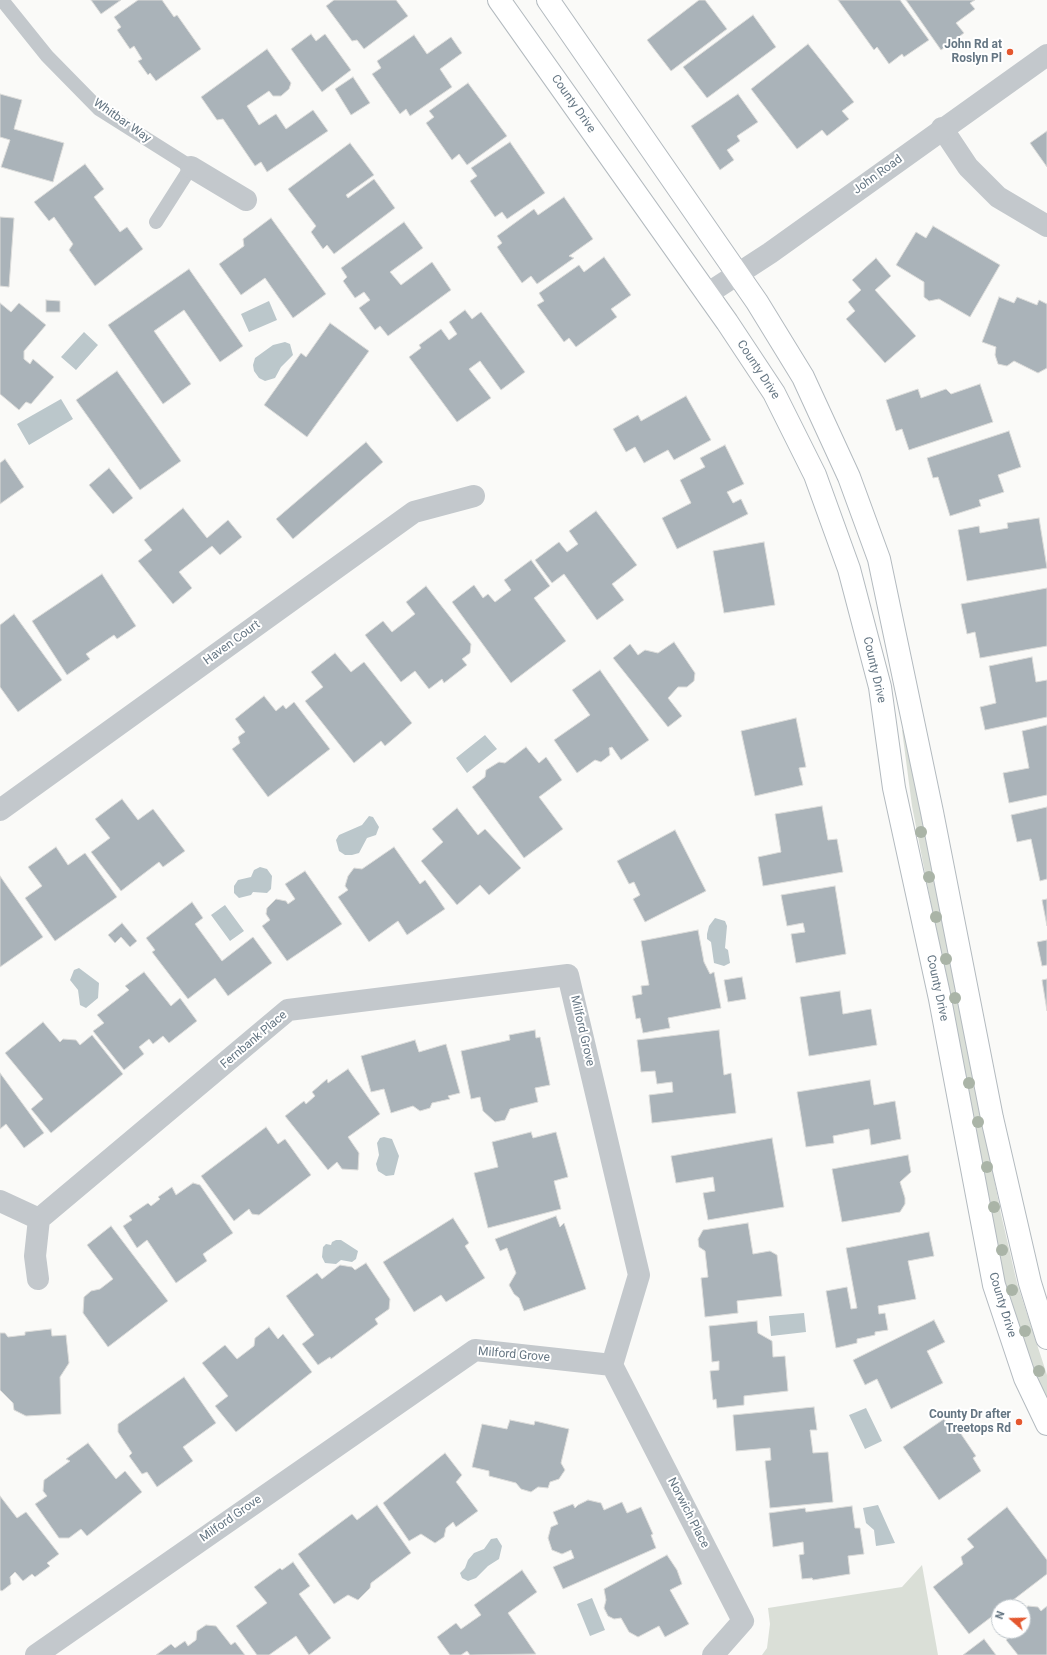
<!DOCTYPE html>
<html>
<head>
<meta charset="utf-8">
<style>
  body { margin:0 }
  #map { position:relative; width:1047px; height:1655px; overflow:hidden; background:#fafaf8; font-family:Roboto,sans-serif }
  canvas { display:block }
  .north { position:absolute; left:991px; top:1599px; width:40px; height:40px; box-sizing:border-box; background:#fff; border:1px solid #c1c8cd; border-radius:50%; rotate:290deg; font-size:11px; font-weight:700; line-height:16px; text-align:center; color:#657683 }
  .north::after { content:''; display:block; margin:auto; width:14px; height:18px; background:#e4572e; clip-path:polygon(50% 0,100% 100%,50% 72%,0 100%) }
</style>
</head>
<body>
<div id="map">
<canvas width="1047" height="1655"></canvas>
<div class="north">N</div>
</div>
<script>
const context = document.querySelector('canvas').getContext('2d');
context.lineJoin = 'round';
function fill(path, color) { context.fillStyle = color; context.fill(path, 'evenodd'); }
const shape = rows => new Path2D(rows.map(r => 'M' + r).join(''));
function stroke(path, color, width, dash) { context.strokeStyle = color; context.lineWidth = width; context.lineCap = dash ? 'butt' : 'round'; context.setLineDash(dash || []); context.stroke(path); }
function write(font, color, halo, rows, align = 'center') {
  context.font = font + ' Roboto,sans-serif'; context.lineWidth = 4; context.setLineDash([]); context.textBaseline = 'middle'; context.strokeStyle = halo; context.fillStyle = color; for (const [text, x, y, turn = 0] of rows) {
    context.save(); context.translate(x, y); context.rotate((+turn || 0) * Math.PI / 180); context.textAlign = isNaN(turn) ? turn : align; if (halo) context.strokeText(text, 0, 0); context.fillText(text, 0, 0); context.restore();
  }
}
fill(shape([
  [907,729,1001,1214,1017,1283,1047,1375,1047,1401,1032,1363,1003,1276,912,806,902,730],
  [922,1565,938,1655,762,1655,767,1648,770,1624,768,1608,902,1587]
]), '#dadfd7');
fill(shape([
  [269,301,277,320,249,332,241,314],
  [84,332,98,345,76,370,61,357],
  [285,342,290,344,293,355,281,367,275,378,265,381,259,378,254,371,253,365,255,358,273,345],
  [61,399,73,419,29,445,17,424],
  [485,735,497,749,467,773,456,758],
  [369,816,373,817,379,827,376,835,367,838,359,853,352,855,345,855,339,851,336,840,339,835,362,825],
  [260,867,267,869,272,876,271,889,267,893,253,892,251,895,239,898,234,893,234,886,238,880,251,877,254,870],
  [225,905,244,931,230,941,211,915],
  [715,918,725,921,727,926,725,948,728,950,730,963,724,966,714,963,711,942,707,939,707,934,709,926],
  [79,968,99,983,98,998,86,1008,80,1005,78,990,70,980,74,970],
  [384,1137,392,1139,399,1156,394,1175,386,1176,378,1171,376,1164,379,1155,377,1143,380,1138],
  [336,1240,341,1240,358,1251,356,1259,352,1262,341,1260,336,1264,325,1263,322,1257,323,1247,326,1244,331,1245,332,1242],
  [804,1313,806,1332,771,1336,769,1316],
  [866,1408,882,1441,865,1449,849,1415],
  [878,1505,895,1543,876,1546,874,1530,866,1523,863,1508],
  [497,1538,502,1546,499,1559,488,1566,476,1578,468,1581,462,1578,460,1573,465,1568,468,1560,474,1553,484,1549,491,1539],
  [592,1598,605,1630,590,1636,577,1604]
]), '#bbc7cb');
const building = shape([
  [91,0,121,0,101,14,91,0],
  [138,0,162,0,174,17,177,15,201,49,156,81,150,73,148,75,138,61,142,59,134,46,130,49,117,30,121,27,114,17,138,0],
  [334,0,396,0,408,16,364,49,357,40,352,41,326,6,334,0],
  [699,0,705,0,727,29,671,71,647,40,699,0],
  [838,0,900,0,929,40,904,57,902,54,889,64,877,47,874,50,838,0],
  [906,0,975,0,970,3,975,9,956,23,964,33,941,50,906,0],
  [753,15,776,47,707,98,683,67,753,15],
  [311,34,316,41,325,34,351,70,322,92,291,49,311,34],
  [414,35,427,54,451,37,462,53,440,69,452,87,410,116,406,109,400,114,372,74,381,68,377,61,414,35],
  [808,44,854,102,842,111,849,119,827,136,822,130,797,149,751,89,808,44],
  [267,49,291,83,289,89,281,96,273,96,269,91,247,106,259,125,276,114,286,129,313,110,328,131,267,172,261,162,255,166,223,119,217,120,201,97,267,49],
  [353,77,370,103,351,115,335,89,353,77],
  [468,83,507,136,467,165,459,154,452,160,426,123,434,117,429,111,468,83],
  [0,94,22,100,14,129,64,143,53,182,1,167,10,140,0,137,0,94],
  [738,94,758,122,737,136,740,141,727,150,734,160,720,170,691,126,738,94],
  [1047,131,1047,167,1030,143,1047,131],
  [510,142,545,193,507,219,502,212,495,217,470,181,477,176,471,168,510,142],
  [350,143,374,175,346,195,348,198,374,179,395,208,334,254,327,245,323,249,311,232,316,226,288,189,350,143],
  [85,164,104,189,94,197,120,232,127,227,143,249,95,286,69,250,73,244,54,217,49,221,34,202,85,164],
  [564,197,593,239,569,256,574,258,537,284,531,276,522,283,497,247,502,243,497,236,534,209,538,215,564,197],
  [0,217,14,218,9,287,0,286,0,217],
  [271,218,326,294,293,318,265,278,241,295,219,264,244,246,243,239,271,218],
  [404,222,423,248,390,272,401,285,432,262,451,290,388,336,380,326,375,330,359,308,370,300,364,292,355,298,343,281,347,277,341,268,404,222],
  [933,226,1000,265,970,317,939,299,929,301,924,297,924,282,896,265,916,232,926,238,933,226],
  [604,257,631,295,611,309,617,317,576,347,569,338,564,342,537,305,544,301,539,293,579,265,584,272,604,257],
  [876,258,891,276,875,290,916,336,885,363,846,319,855,311,848,302,861,290,852,280,876,258],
  [189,269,243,346,220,362,184,310,154,331,191,384,163,404,108,325,189,269],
  [999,297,1014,303,1017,297,1037,305,1039,300,1047,304,1047,368,1038,373,1014,361,1007,366,998,364,995,355,996,347,982,342,999,297],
  [46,300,60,301,60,312,46,312,46,300],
  [0,303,11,312,19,303,46,325,24,351,24,359,30,364,33,359,54,377,31,404,26,402,19,410,0,394,0,303],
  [465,310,472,319,481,312,525,372,501,390,480,361,469,369,491,398,457,422,409,357,421,348,419,345,441,329,449,340,457,334,449,322,465,310],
  [330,323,369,351,307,437,264,405,301,353,306,357,330,323],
  [117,371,181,461,140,490,76,400,117,371],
  [980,384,993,422,909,450,902,429,896,431,886,400,918,389,921,398,946,389,951,394,980,384],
  [686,396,711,440,674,460,668,450,644,463,635,447,626,452,613,429,638,415,641,421,686,396],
  [1009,431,1021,467,998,475,1004,492,979,500,981,506,950,516,938,477,933,478,927,458,1009,431],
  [366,442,383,462,293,539,276,519,366,442],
  [725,445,744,484,727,492,733,503,741,499,748,514,677,549,662,518,691,503,680,480,705,467,700,458,725,445],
  [5,459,24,487,0,504,0,463,5,459],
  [109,468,133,498,113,514,89,485,109,468],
  [183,508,207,538,228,520,242,537,220,555,212,546,179,572,192,588,173,604,138,561,152,550,144,540,183,508],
  [596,511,637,565,612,584,624,600,597,620,564,574,552,583,535,560,559,542,567,552,578,544,569,531,596,511],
  [1039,518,1047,568,967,581,958,530,979,526,980,533,1008,528,1007,523,1039,518],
  [764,542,775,605,724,613,713,551,764,542],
  [531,560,550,586,534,598,566,641,511,683,452,602,474,585,483,598,488,594,495,602,511,590,504,580,531,560],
  [102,574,136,626,117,639,114,635,86,654,90,659,67,675,32,621,102,574],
  [426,586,471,644,470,653,462,659,467,665,444,683,442,679,429,689,415,671,401,682,365,635,383,621,392,632,415,614,406,602,426,586],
  [1047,588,1047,646,980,658,975,632,967,634,961,604,1047,588],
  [14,614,62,680,18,712,0,687,0,625,14,614],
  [674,642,695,673,694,681,687,687,678,687,668,698,682,716,668,727,613,658,630,644,638,655,645,650,658,653,674,642],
  [335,653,351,672,364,662,412,723,385,746,381,741,354,763,305,701,323,687,311,672,335,653],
  [1032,657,1036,682,1047,680,1047,717,985,730,980,707,996,703,989,666,1032,657],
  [600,670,649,740,621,760,612,747,609,748,610,755,601,762,595,760,577,773,554,740,590,715,572,690,600,670],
  [264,696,276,711,283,705,286,709,294,702,330,749,268,797,232,749,240,743,238,737,245,732,235,719,264,696],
  [796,718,806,767,799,768,803,785,755,796,741,731,796,718],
  [1047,725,1047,795,1009,803,1003,773,1029,768,1022,731,1047,725],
  [526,747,539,763,546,757,562,780,539,797,563,829,524,858,472,787,485,777,486,770,499,762,505,763,526,747],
  [122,799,138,820,153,809,185,851,163,867,159,862,121,891,91,852,110,838,95,819,122,799],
  [822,806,828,840,837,839,843,872,763,886,758,857,781,852,775,814,822,806],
  [1047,807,1047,879,1040,881,1031,839,1017,842,1011,815,1047,807],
  [457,808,478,835,485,829,521,868,489,895,480,885,457,905,421,861,443,842,432,829,457,808],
  [675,830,706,891,645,922,633,899,640,895,634,882,629,884,617,861,675,830],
  [56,847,68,865,85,853,117,897,55,941,25,898,42,886,28,867,56,847],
  [394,847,420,884,425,880,445,909,407,935,398,921,369,942,338,897,348,890,345,886,348,876,354,868,362,869,394,847],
  [305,871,342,924,287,961,262,926,270,920,266,914,267,908,276,899,286,901,288,904,295,899,285,884,305,871],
  [0,876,43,937,0,967,0,876],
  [835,886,846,954,796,963,791,934,805,932,803,923,787,926,781,895,835,886],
  [1047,899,1047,926,1042,900,1047,899],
  [192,902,203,918,195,924,222,961,253,937,272,963,228,996,215,978,188,999,152,952,155,950,146,938,192,902],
  [122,923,137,941,130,947,121,937,115,943,108,935,122,923],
  [698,930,704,962,710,974,714,972,721,1008,668,1018,670,1028,643,1033,640,1018,636,1019,632,996,642,994,641,986,649,985,641,941,698,930],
  [1047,940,1047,965,1042,966,1037,942,1047,940],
  [144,972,171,1006,180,998,197,1021,169,1043,163,1036,153,1044,149,1039,139,1047,144,1054,124,1070,93,1031,104,1023,97,1015,129,990,125,986,144,972],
  [742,977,746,999,728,1002,724,980,742,977],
  [1047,979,1047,1011,1042,980,1047,979],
  [840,991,843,1014,871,1009,877,1045,809,1056,800,997,840,991],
  [43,1022,60,1042,63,1039,76,1040,80,1045,92,1035,123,1074,51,1133,31,1109,43,1099,5,1053,43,1022],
  [535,1030,536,1038,540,1037,550,1085,535,1088,538,1102,510,1109,505,1120,495,1122,483,1111,480,1097,471,1099,461,1051,510,1040,509,1035,535,1030],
  [719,1030,724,1075,731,1073,736,1113,652,1123,649,1095,673,1092,672,1082,657,1084,655,1071,641,1072,637,1040,719,1030],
  [415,1040,419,1052,446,1044,460,1093,448,1096,450,1099,432,1103,430,1108,420,1111,413,1106,391,1113,384,1089,371,1092,361,1056,415,1040],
  [348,1069,380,1114,348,1137,359,1153,358,1170,342,1169,337,1162,328,1170,285,1116,304,1101,306,1104,315,1096,312,1092,327,1079,328,1083,348,1069],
  [0,1073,44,1133,24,1148,6,1124,0,1129,0,1073],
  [870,1080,874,1105,895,1101,901,1139,871,1145,869,1129,833,1136,834,1143,806,1147,797,1092,870,1080],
  [266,1127,278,1144,285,1139,311,1175,259,1215,252,1214,249,1209,234,1221,201,1176,266,1127],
  [531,1132,533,1138,556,1132,568,1177,554,1181,561,1209,488,1228,474,1173,498,1167,492,1142,531,1132],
  [772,1138,784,1207,708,1220,703,1193,715,1191,713,1177,676,1183,671,1156,772,1138],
  [908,1155,911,1172,900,1182,905,1198,905,1204,900,1212,842,1222,832,1169,908,1155],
  [193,1183,200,1185,233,1233,203,1254,207,1261,176,1283,147,1240,137,1248,123,1226,132,1220,129,1216,148,1203,151,1206,160,1199,158,1197,172,1187,176,1195,193,1183],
  [556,1216,560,1227,564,1223,586,1289,524,1311,519,1298,514,1294,509,1285,516,1273,507,1248,500,1251,495,1239,556,1216],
  [453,1218,469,1243,465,1246,485,1278,446,1302,441,1295,414,1312,383,1262,453,1218],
  [748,1223,753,1254,770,1251,777,1255,782,1296,737,1301,738,1313,705,1317,701,1278,708,1277,705,1251,699,1247,698,1239,703,1230,748,1223],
  [111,1226,168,1301,108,1347,83,1313,84,1297,91,1291,100,1289,113,1279,87,1245,111,1226],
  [929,1232,934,1256,908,1261,916,1299,878,1306,879,1314,885,1313,888,1330,875,1332,875,1335,857,1339,857,1343,836,1348,826,1291,847,1287,851,1309,857,1308,846,1248,929,1232],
  [366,1263,390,1299,389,1309,375,1319,378,1324,331,1359,330,1357,318,1365,302,1344,314,1335,286,1296,317,1273,322,1279,340,1265,352,1267,355,1270,366,1263],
  [934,1320,945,1342,927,1351,943,1383,891,1409,877,1379,865,1385,853,1360,934,1320],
  [757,1321,758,1333,772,1341,773,1357,785,1356,788,1391,744,1396,744,1405,717,1408,716,1399,713,1400,710,1371,719,1370,719,1361,712,1362,709,1326,757,1321],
  [269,1327,278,1339,283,1334,312,1372,236,1432,215,1406,228,1396,202,1363,225,1345,237,1359,254,1346,255,1338,269,1327],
  [51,1329,52,1336,66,1335,69,1363,60,1377,61,1414,26,1416,14,1410,13,1403,0,1390,0,1333,5,1333,8,1337,25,1335,25,1332,51,1329],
  [184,1377,216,1423,183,1447,193,1461,157,1487,147,1472,142,1474,129,1456,132,1453,118,1432,118,1424,184,1377],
  [814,1407,817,1430,810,1430,813,1453,828,1452,833,1502,770,1508,765,1461,771,1460,770,1448,736,1451,733,1415,814,1407],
  [944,1419,952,1431,957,1428,976,1456,973,1458,981,1471,939,1500,903,1447,944,1419],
  [510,1420,534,1425,535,1421,569,1429,561,1463,565,1470,559,1479,550,1482,548,1488,538,1487,531,1492,521,1489,516,1483,489,1476,489,1471,472,1467,482,1424,507,1429,510,1420],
  [88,1443,116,1479,125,1471,142,1492,87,1536,81,1529,69,1538,59,1538,35,1504,47,1496,43,1491,44,1480,70,1461,66,1459,88,1443],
  [445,1453,462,1475,456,1482,478,1511,456,1527,453,1522,446,1528,444,1537,435,1543,421,1534,409,1541,383,1503,445,1453],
  [0,1496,17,1518,26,1512,59,1554,47,1563,50,1566,35,1577,32,1574,23,1581,15,1572,10,1577,11,1584,2,1591,0,1590,0,1496],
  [588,1500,601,1503,604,1510,622,1502,627,1513,641,1507,653,1534,651,1535,656,1548,563,1589,553,1567,574,1558,571,1550,562,1554,552,1550,548,1538,551,1527,558,1524,553,1512,573,1504,575,1508,578,1505,588,1500],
  [377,1505,411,1553,371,1583,370,1588,358,1600,348,1595,334,1604,298,1554,352,1514,357,1520,377,1505],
  [852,1506,855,1528,860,1528,864,1554,848,1556,850,1574,813,1580,812,1578,802,1579,799,1555,804,1554,803,1542,773,1547,769,1513,805,1508,806,1512,852,1506],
  [1007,1507,1047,1560,1047,1574,1004,1607,999,1607,999,1611,969,1634,933,1587,963,1564,961,1557,974,1547,967,1539,1007,1507],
  [667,1555,677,1570,682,1584,670,1590,689,1624,665,1637,659,1626,638,1637,629,1632,621,1618,614,1619,608,1616,604,1608,606,1600,604,1589,667,1555],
  [293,1562,310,1586,299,1594,331,1638,309,1655,296,1636,269,1655,257,1655,236,1626,267,1603,254,1587,280,1568,282,1570,293,1562],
  [522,1570,537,1592,508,1613,536,1654,470,1655,467,1651,461,1655,450,1655,437,1637,456,1623,461,1629,481,1615,474,1605,522,1570],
  [1028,1606,1038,1607,1041,1611,1047,1606,1047,1655,1018,1655,1006,1640,1017,1631,1023,1631,1023,1612,1028,1606],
  [206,1625,216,1626,231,1645,235,1642,245,1655,156,1655,171,1644,175,1648,185,1641,188,1646,196,1640,197,1631,206,1625],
  [984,1639,996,1655,963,1655,984,1639]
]);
fill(building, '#aab3b9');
stroke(building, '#dcdcda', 1);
const secondary = shape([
  [499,0,727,322,774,393,815,475,849,569,880,687,894,788,940,999,994,1285,1025,1378,1047,1424],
  [548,0,757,302,803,377,849,477,879,559,932,812,992,1118,1030,1283,1047,1338]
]);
stroke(secondary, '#b3babf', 24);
stroke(shape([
  [2,0,47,56,99,109,191,167,156,222]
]), '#c3c8cc', 14);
stroke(shape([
  [942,128,968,167,998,197,1047,226],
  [191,167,246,200],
  [0,810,414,512,474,496],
  [0,1201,39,1219,35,1256,38,1279],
  [612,1365,743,1621,713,1655],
  [36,1655,475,1350,612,1365,639,1275,568,975,288,1010,39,1219]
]), '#c3c8cc', 22);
stroke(shape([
  [707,294,770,253,1047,55]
]), '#c3c8cc', 22);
stroke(secondary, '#fff', 22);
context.fillStyle = '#aab4a7';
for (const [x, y] of [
  [921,832],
  [929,877],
  [936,917],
  [946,959],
  [955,998],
  [969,1083],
  [978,1122],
  [987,1167],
  [994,1207],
  [1002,1250],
  [1012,1290],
  [1025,1331],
  [1039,1371]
]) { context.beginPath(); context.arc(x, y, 6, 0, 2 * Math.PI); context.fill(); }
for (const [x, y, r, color] of [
  [1010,52,4,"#e4572e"],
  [1019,1422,4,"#e4572e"]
]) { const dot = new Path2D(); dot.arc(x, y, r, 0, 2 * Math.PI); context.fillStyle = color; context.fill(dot); stroke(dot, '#fff', 1.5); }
write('bold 12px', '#657683', '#fff', [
  ["John Rd at",1002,45],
  ["Roslyn Pl",1002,59],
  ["County Dr after",1011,1415],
  ["Treetops Rd",1011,1429]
], 'right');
write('12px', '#657683', '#fff', [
  ["County Drive",573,104,55],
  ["Whitbar Way",122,121,35],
  ["John Road",878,175,-36],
  ["County Drive",758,370,57],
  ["Haven Court",232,643,-36],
  ["County Drive",874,670,77],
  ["County Drive",937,988,78],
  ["Milford Grove",582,1031,77],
  ["Fernbank Place",254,1040,-40],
  ["County Drive",1002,1305,73],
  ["Milford Grove",514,1355,5],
  ["Norwich Place",688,1513,63],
  ["Milford Grove",231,1519,-35]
]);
</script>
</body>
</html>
